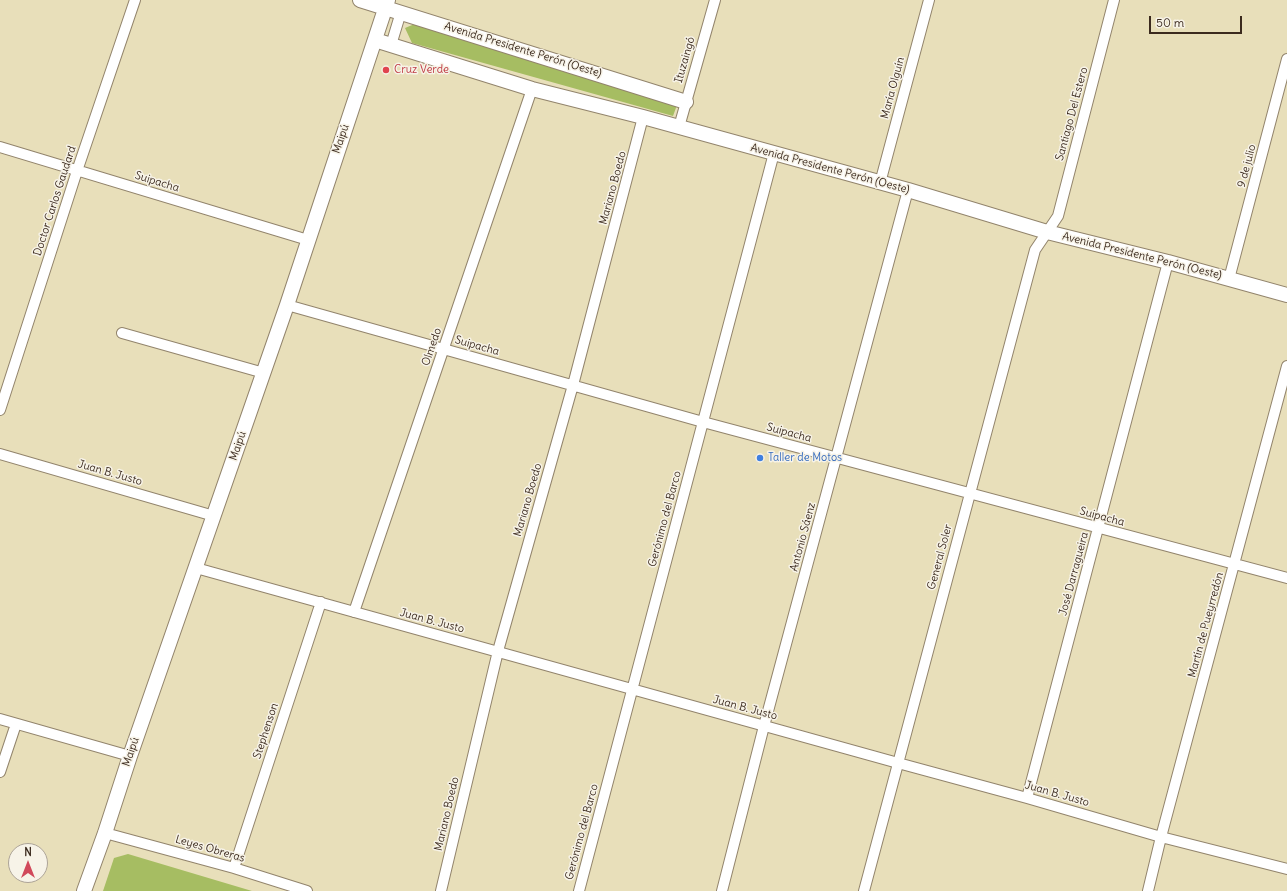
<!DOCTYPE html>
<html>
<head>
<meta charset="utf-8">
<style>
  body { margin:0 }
  #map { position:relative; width:1287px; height:891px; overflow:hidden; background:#e8dfba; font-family:Delius,sans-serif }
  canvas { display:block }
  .north { position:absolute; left:8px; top:843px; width:40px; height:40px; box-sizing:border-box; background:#f7f3e8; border:1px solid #aca397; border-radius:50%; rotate:0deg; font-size:11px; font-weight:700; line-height:16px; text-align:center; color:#3b2a1e }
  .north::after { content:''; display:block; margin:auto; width:14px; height:18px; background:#d1495b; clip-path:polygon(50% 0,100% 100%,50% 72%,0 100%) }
  .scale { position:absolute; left:1149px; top:16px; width:93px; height:18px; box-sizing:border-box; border:2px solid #3b2a1e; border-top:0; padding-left:5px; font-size:12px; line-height:14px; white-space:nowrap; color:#3b2a1e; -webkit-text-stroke:3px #f7f3e8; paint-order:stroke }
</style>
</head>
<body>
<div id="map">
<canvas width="1287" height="891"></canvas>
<div class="north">N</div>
<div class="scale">50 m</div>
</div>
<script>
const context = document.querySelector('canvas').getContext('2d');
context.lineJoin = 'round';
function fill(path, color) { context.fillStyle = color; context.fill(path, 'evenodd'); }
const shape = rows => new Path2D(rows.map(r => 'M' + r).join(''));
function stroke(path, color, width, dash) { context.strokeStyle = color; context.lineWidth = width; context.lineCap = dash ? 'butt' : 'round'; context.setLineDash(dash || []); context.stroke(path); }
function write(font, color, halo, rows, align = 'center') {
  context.font = font + ' Delius,sans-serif'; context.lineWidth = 3; context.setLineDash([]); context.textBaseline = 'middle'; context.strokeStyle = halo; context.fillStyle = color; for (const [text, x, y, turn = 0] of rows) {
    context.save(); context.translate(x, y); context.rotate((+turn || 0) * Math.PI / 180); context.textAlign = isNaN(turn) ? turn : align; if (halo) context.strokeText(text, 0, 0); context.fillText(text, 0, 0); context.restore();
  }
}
fill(shape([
  [417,23,677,105,673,116,412,43,405,28],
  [128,854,252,891,103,891,114,858]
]), '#a6bd62');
const street = shape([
  [391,45,401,12],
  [679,127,715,0],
  [0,147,308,240],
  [880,183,929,0],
  [1229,279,1287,59],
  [287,305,703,422,1287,578],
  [122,333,264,373],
  [0,410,77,171,135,0],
  [0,454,214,516],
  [196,568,898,763,1027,798,1161,837,1287,869],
  [354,612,532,89],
  [0,719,130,756],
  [0,772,16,724],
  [1027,798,1168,262],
  [105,833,234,868,307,891],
  [234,868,321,602],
  [441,891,498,651,573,385,643,117],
  [579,891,774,153],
  [722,891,764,726,908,190],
  [864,891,1035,250,1058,216,1114,0],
  [1148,891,1161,837,1287,366]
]);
const secondary = shape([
  [360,0,686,102],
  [375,40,532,89,643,117,908,190,1047,232,1168,262,1287,295],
  [84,891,105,833,130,756,287,305,388,0]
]);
stroke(street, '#92846c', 12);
stroke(secondary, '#92846c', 16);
stroke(street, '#fff', 10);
stroke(secondary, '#fff', 14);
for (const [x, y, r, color] of [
  [386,70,4,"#e0444e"],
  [760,458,4,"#3f7fe0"]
]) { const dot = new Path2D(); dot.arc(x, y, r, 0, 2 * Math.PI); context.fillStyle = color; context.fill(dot); stroke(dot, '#f7f3e8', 1.5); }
write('11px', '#3b2a1e', '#f7f3e8', [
  ["Avenida Presidente Perón (Oeste)",523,50,17],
  ["Ituzaingó",685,60,-74],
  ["María Olguín",893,88,-75],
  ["Santiago Del Estero",1072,114,-75],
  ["Maipú",341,139,-71],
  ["9 de julio",1247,166,-75],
  ["Avenida Presidente Perón (Oeste)",830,169,15],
  ["Suipacha",157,182,17],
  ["Mariano Boedo",613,188,-75],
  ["Doctor Carlos Gaudard",55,201,-72],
  ["Avenida Presidente Perón (Oeste)",1142,256,14],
  ["Suipacha",477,346,16],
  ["Olmedo",432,347,-71],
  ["Suipacha",789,433,15],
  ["Maipú",238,446,-71],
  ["Juan B. Justo",110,473,16],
  ["Mariano Boedo",528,500,-74],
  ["Suipacha",1102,517,15],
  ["Gerónimo del Barco",665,519,-75],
  ["Antonio Sáenz",803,537,-75],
  ["General Soler",940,557,-75],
  ["José Darragueira",1074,574,-75],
  ["Juan B. Justo",432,621,15],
  ["Martín de Pueyrredón",1206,625,-75],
  ["Juan B. Justo",745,708,15],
  ["Stephenson",266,731,-72],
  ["Maipú",131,752,-71],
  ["Juan B. Justo",1057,794,16],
  ["Mariano Boedo",447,814,-77],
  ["Gerónimo del Barco",582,832,-75],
  ["Leyes Obreras",210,849,16]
]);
write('11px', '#be3a42', '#f7f3e8', [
  ["Cruz Verde",394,70]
], 'left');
write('11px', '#366cbe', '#f7f3e8', [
  ["Taller de Motos",768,458]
], 'left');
</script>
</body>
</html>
